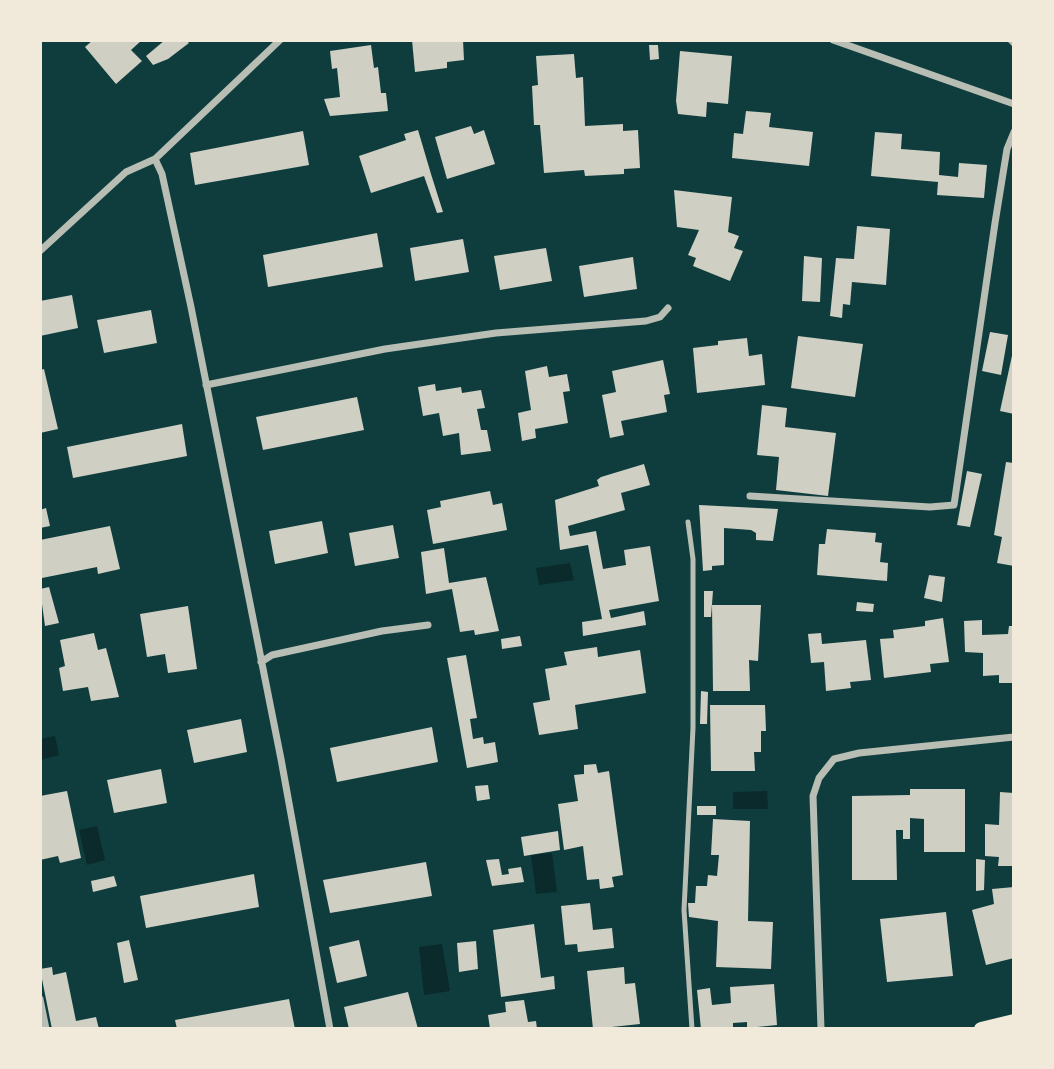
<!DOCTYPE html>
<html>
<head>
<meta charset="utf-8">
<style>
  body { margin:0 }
  #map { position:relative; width:1054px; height:1069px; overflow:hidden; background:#0f3d3e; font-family:Helvetica,sans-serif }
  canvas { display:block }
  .frame { position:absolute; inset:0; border:42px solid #f1e9da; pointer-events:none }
</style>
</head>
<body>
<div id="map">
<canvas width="1054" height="1069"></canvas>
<div class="frame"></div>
</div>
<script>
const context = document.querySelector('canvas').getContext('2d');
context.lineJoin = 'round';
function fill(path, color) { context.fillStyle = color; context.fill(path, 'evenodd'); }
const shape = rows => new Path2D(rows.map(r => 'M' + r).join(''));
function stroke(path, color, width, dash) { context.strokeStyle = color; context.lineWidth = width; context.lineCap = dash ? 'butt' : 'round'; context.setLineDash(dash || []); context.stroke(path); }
fill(shape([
  [570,563,574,580,539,585,536,568],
  [55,736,59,755,40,760,40,739],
  [767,791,768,809,733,809,733,792],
  [97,826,105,860,87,865,79,830],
  [552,853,557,892,536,894,531,855],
  [442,944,450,991,424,995,419,947]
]), '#0a2a2b');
fill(shape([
  [93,40,142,40,131,50,142,61,116,84,85,47],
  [165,40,186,40,189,43,168,59,153,65,146,56],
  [412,40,463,40,464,60,447,62,447,68,415,72],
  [371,45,374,68,378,67,381,93,386,93,388,111,330,116,324,99,340,97,337,68,332,69,330,51],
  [649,45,658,45,659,59,650,60],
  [680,51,732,56,728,104,707,102,706,117,678,114,676,101],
  [574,54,576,78,583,77,585,126,623,124,623,131,638,130,640,168,624,169,624,174,585,176,584,170,544,173,540,125,534,125,532,86,538,85,536,56],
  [746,111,771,113,769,127,813,132,809,166,732,158,734,133,743,134],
  [471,126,474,134,484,130,495,164,447,179,435,137],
  [418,130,431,174,443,212,437,213,424,176,371,193,359,156,406,140,404,134],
  [303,131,309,165,195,185,190,153],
  [875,132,902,134,901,149,940,152,939,175,958,177,959,163,987,165,984,198,937,195,938,182,871,176],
  [674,190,732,197,728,232,739,236,734,248,743,251,730,281,693,266,696,258,688,255,699,230,677,227],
  [857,226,890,229,886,285,852,282,850,305,843,304,842,318,830,316,836,258,854,259],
  [377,233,383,267,268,287,263,255],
  [463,239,469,272,415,281,410,248],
  [546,248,552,281,500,290,494,256],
  [804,256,822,258,820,302,802,301],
  [633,257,637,289,584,297,579,266],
  [72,295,78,328,40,336,40,301],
  [151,310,157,343,104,353,97,320],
  [990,332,1008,335,1001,375,982,371],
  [798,336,863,344,855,397,791,388],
  [747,338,749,356,762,354,765,385,697,393,693,348,718,345,718,341],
  [1013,351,1014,351,1014,414,1000,411],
  [663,360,670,394,664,395,667,412,621,421,624,435,610,438,602,395,616,392,612,371],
  [547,366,549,377,567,374,570,391,563,392,568,423,535,429,536,438,522,441,518,413,531,410,525,371],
  [44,369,58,429,40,433,40,370],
  [435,384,436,391,461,387,462,393,481,390,485,408,477,409,481,430,487,430,491,451,461,455,459,433,443,436,439,413,423,416,418,387],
  [357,397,364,430,263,450,256,417],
  [762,405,787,408,785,427,836,433,828,496,776,490,779,457,757,455],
  [182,424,187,456,73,478,67,447],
  [1006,462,1014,463,1014,566,997,563,1002,537,994,535],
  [644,464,650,485,621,493,625,510,568,526,570,536,596,531,603,569,626,565,624,550,650,546,659,601,609,610,611,618,644,611,646,625,583,636,582,622,602,619,588,545,560,550,555,500,599,486,597,480,601,477],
  [967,471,982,474,970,527,957,525],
  [490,491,493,505,502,503,507,530,433,544,427,510,441,507,440,501],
  [699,505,778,509,773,541,756,540,756,533,751,530,724,528,724,565,712,566,712,570,703,571],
  [46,508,50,526,40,528,40,510],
  [322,521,328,553,275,564,269,531],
  [393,525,399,558,355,566,349,533],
  [110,526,120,569,98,574,97,567,42,578,40,540],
  [827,529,876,533,875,542,882,543,880,562,888,563,887,581,817,575,819,544,825,544],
  [444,548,449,583,486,577,499,631,475,635,474,630,460,632,452,589,426,594,421,552],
  [929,575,945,577,942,602,924,598],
  [49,587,59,623,45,626,40,589],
  [704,591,713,591,711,617,704,617],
  [857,602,874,604,873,612,856,611],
  [712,605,761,605,758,661,749,660,750,691,713,691],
  [188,606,197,669,168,673,165,654,147,657,140,614],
  [943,618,949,662,930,664,931,672,884,678,880,639,894,638,893,630,925,626,925,621],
  [982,620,982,635,1008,634,1009,626,1014,626,1014,683,999,683,999,675,983,676,983,653,965,652,964,621],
  [94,633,98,650,106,648,119,697,91,701,88,687,63,691,59,668,65,666,60,640],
  [821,633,822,644,866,640,871,680,850,682,851,688,826,691,824,662,811,663,808,634],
  [520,636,522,646,502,649,501,639],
  [597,647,598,657,640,650,646,693,575,705,578,729,539,735,533,703,550,700,545,669,567,665,564,652],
  [466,655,477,718,470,719,473,739,483,737,484,744,495,742,498,762,467,768,447,658],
  [701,691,708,692,707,724,700,724],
  [710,705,765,705,766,731,761,731,761,752,754,752,755,771,711,771],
  [241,719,247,752,194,763,187,730],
  [432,727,438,762,337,782,330,748],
  [596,764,598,773,609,771,623,875,612,877,614,887,600,889,599,879,587,880,583,846,564,850,558,804,578,801,574,775,584,774,584,765],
  [161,769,167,803,114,813,107,780],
  [488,785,490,799,477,801,475,786],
  [910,789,965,789,965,852,924,852,924,819,910,818,910,839,903,839,903,830,896,830,897,880,852,880,852,796,910,795],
  [67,791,81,858,60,863,58,856,40,860,40,796],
  [1000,792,1014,793,1014,866,998,866,999,857,985,856,985,824,999,825],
  [697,806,716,806,716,815,697,815],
  [713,819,750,821,748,921,773,922,771,969,716,967,718,921,689,917,688,903,695,903,696,886,707,886,708,875,717,876,719,855,711,855],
  [558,831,560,850,524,856,521,837],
  [499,859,502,875,509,874,508,869,521,867,524,882,492,886,486,860],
  [976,859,985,860,984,890,976,891],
  [426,862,432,896,330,913,323,880],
  [254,874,259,907,146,928,140,896],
  [114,876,117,886,93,892,91,881],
  [1014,887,1014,958,986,965,972,910,994,904,992,889],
  [590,903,593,930,612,928,614,948,578,952,577,944,565,945,561,906],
  [946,912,953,976,887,982,880,919],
  [534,924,541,978,554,976,555,989,501,997,493,930],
  [129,940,138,980,124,983,117,943],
  [359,940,367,976,337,983,329,947],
  [476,941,478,969,459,972,457,943],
  [52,967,53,975,66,972,76,1021,96,1017,99,1029,52,1029,40,969],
  [624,967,625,984,635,983,640,1024,593,1029,587,971],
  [774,984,777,1025,747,1028,747,1022,733,1023,733,1029,701,1029,697,990,710,988,712,1005,731,1003,730,987],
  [408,992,418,1029,349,1029,344,1007],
  [289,999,295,1029,177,1029,175,1020],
  [524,1000,528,1022,536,1021,537,1029,490,1029,488,1015,506,1012,505,1002]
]), '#cfcfc3');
stroke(shape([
  [688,522,693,559,693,728,684,910,692,1029]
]), '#b8beb3', 5);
stroke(shape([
  [833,40,1014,104],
  [1011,40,1014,43],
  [155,159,162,174,191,307,281,759,330,1029],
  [40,251,126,172,155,159,280,40],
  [206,385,385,349,496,333,646,321,660,317,668,308],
  [750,496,930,507,954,505,995,223,1007,149,1014,132],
  [261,662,272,655,382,631,428,625],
  [40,999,46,1029],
  [821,1029,813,796,819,778,834,759,859,753,1014,737]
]), '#b8beb3', 7);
stroke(shape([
  [981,1029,1014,1021]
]), '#f1e9da', 14);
</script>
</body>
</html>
